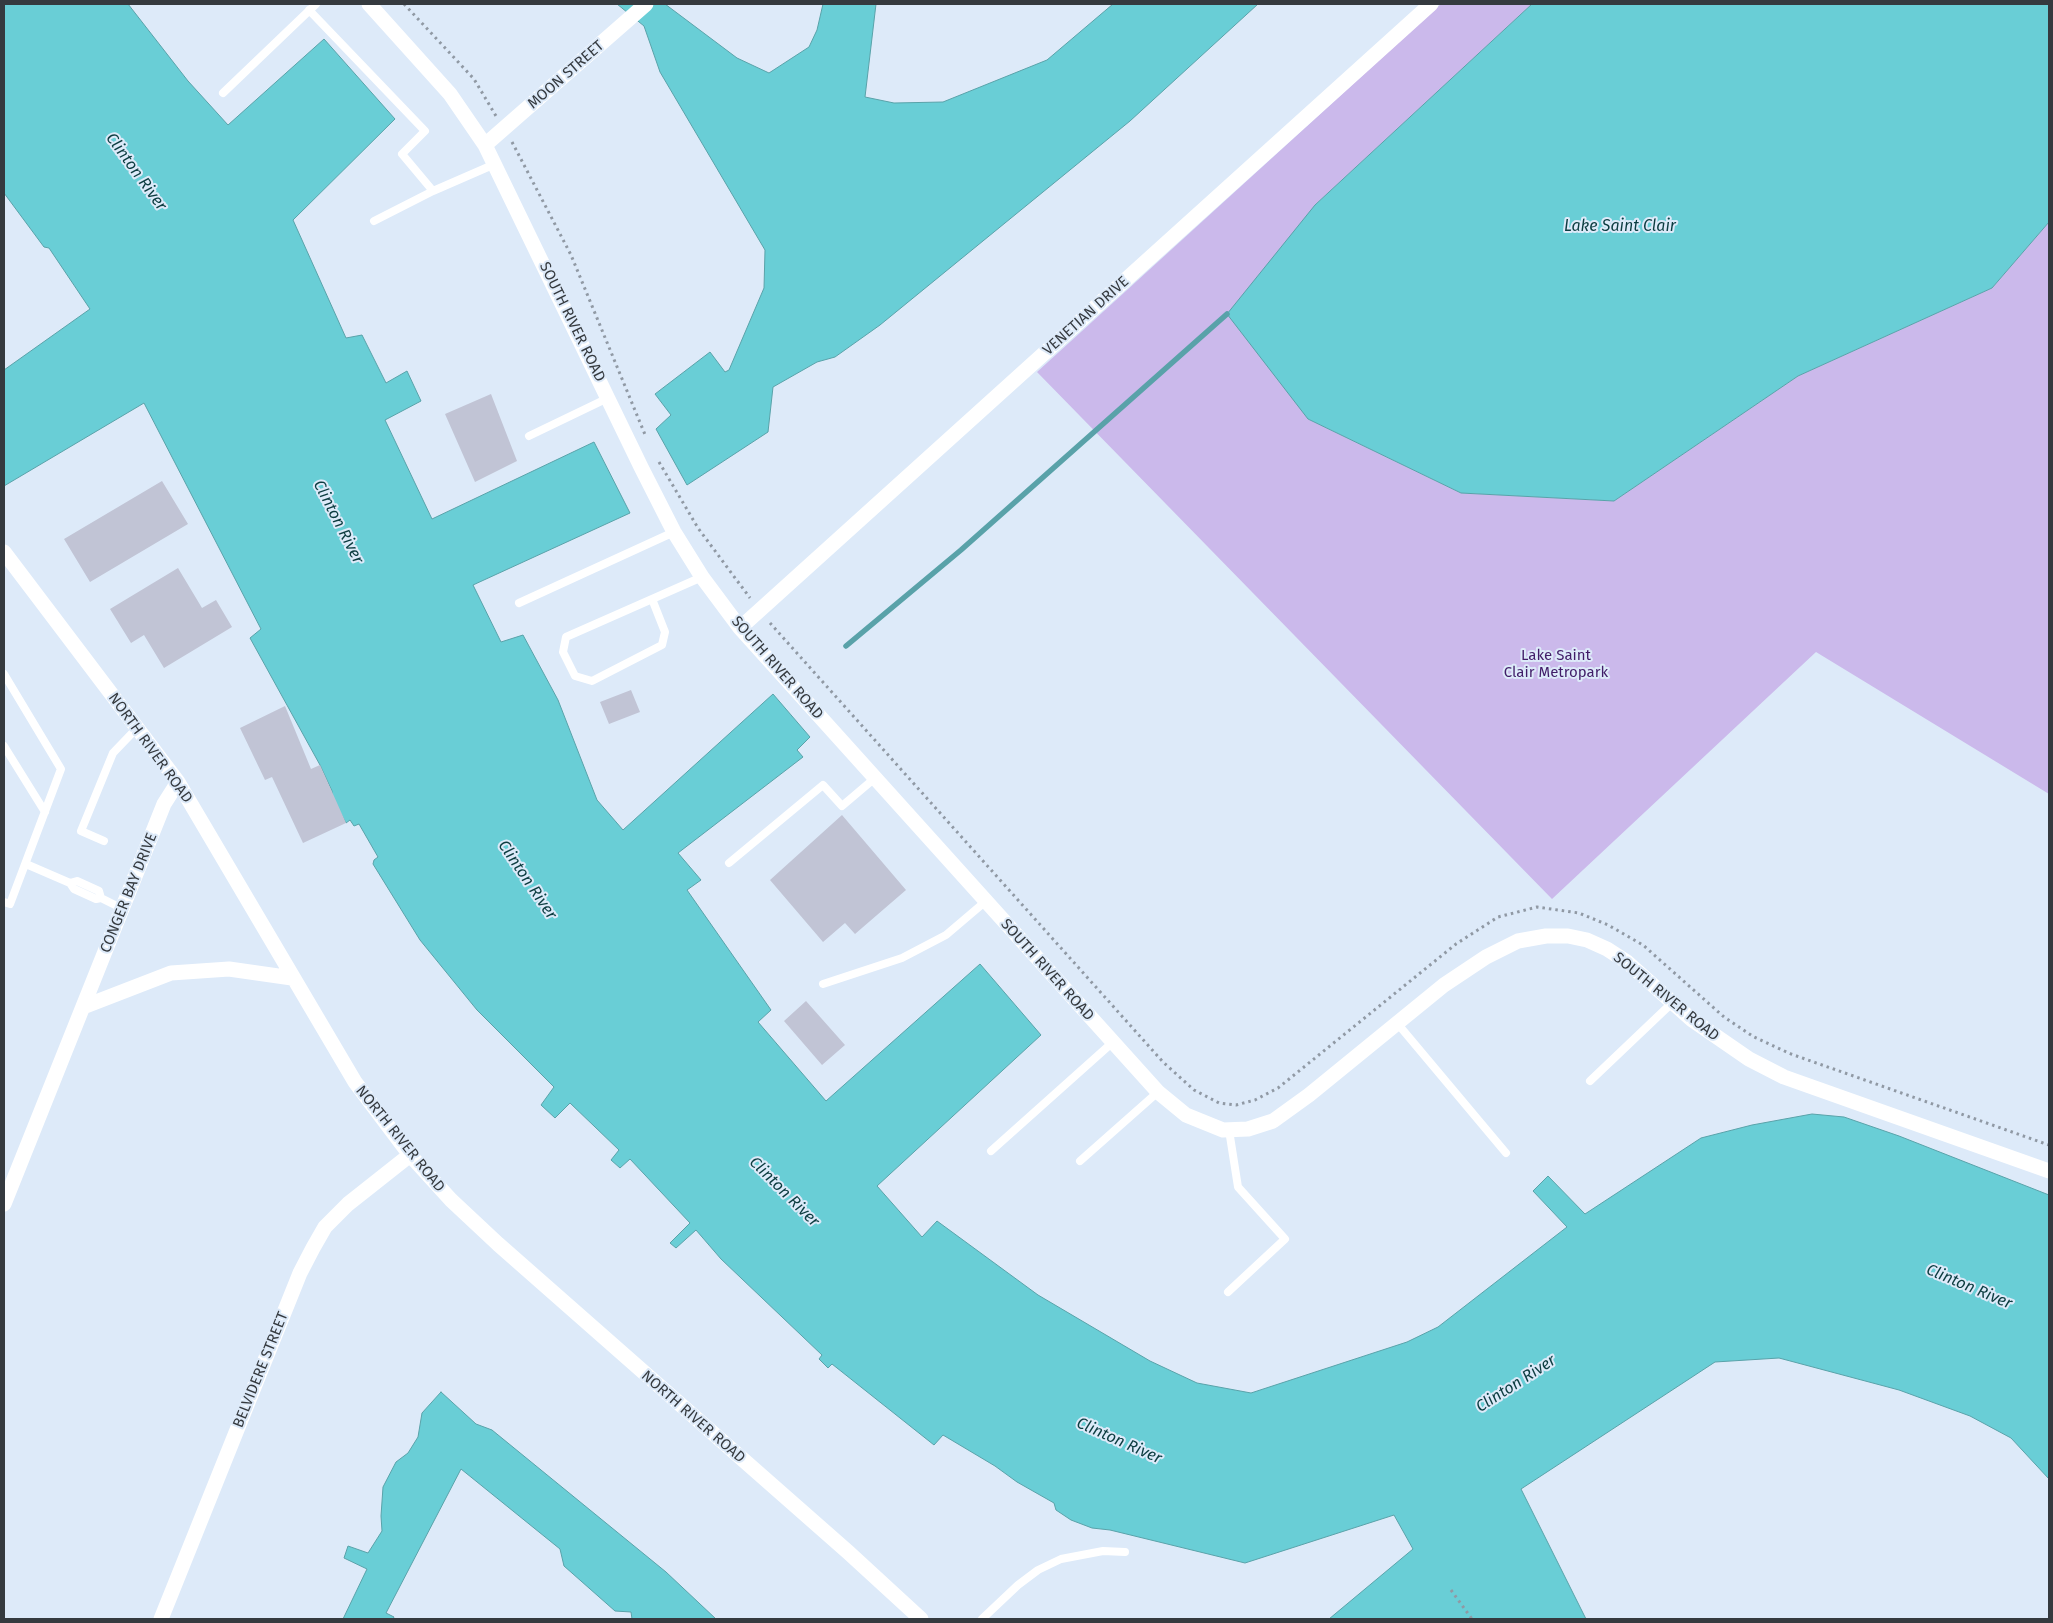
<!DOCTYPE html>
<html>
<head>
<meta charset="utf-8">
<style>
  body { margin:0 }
  #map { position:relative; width:2053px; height:1623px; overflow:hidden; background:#ddeaf9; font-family:"Fira Sans",sans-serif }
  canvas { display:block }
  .frame { position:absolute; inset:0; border:5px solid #353a3f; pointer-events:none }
</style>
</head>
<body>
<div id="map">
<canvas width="2053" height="1623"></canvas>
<div class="frame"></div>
</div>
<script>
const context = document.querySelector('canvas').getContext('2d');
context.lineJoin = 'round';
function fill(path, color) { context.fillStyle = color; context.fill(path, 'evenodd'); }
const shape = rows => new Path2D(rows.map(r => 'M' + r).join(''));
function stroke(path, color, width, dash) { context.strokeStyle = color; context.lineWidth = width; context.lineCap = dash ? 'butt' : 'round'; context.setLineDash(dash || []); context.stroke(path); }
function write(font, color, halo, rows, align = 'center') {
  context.font = font + ' "Fira Sans",sans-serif'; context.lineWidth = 4; context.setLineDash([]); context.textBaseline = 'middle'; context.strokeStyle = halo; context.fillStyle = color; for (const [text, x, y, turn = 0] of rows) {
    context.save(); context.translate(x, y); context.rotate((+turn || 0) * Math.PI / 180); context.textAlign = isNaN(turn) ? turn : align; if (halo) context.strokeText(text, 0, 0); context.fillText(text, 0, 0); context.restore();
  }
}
fill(shape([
  [1441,4,1532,4,1315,205,1308,419,1461,493,1614,501,1798,376,1992,288,2049,222,2049,794,1816,652,1552,899,1037,372]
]), '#cbb9eb');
const water = shape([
  [4,4,128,4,188,81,228,125,324,39,395,119,293,220,346,338,362,335,386,383,407,371,421,401,385,420,432,519,594,442,630,513,473,585,501,642,523,635,558,700,597,800,623,830,773,694,810,737,797,750,803,757,678,853,701,880,687,890,771,1010,758,1022,826,1101,980,964,1041,1035,877,1186,922,1237,937,1221,1038,1295,1150,1361,1197,1383,1251,1393,1407,1342,1438,1327,1567,1227,1533,1191,1548,1176,1585,1214,1701,1138,1752,1125,1812,1114,1844,1117,1899,1136,2049,1195,2049,1479,2011,1438,1970,1416,1899,1390,1779,1358,1715,1362,1521,1489,1586,1619,1329,1619,1413,1549,1394,1515,1245,1563,1110,1530,1092,1528,1071,1520,1056,1510,1054,1503,1017,1482,995,1466,943,1435,934,1445,832,1364,828,1368,819,1359,822,1355,721,1259,696,1230,676,1248,670,1243,690,1223,630,1159,620,1168,611,1160,619,1150,570,1103,555,1118,541,1105,554,1087,477,1010,420,940,373,864,374,860,378,857,359,824,354,826,350,820,346,823,332,798,332,791,320,765,250,638,261,629,144,403,4,486,4,370,90,309,49,248,44,247,4,193,4,4],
  [617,4,665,4,737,58,769,73,809,47,817,30,823,4,876,4,865,97,894,103,943,102,1047,60,1113,4,1258,4,1130,121,880,325,835,357,817,362,773,387,768,432,687,485,656,429,671,415,655,394,710,352,725,372,729,370,764,288,765,250,660,72,644,26,617,4],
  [1532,4,2049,4,2049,222,1992,288,1798,376,1614,501,1461,493,1308,419,1227,314,1315,205,1532,4],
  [441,1392,476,1424,492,1430,666,1572,716,1619,632,1619,631,1612,615,1611,564,1566,560,1549,461,1469,386,1613,394,1617,393,1619,343,1619,367,1569,344,1558,348,1546,368,1553,382,1531,381,1516,383,1487,396,1462,408,1453,418,1437,422,1413,441,1392]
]);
fill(water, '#69ced6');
stroke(water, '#59a2a9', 1);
stroke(shape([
  [846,646,961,550,1227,314]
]), '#59a2a9', 5.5);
fill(shape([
  [491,394,517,461,475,482,445,414],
  [162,481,188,524,90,582,64,539],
  [178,568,202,608,216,600,232,627,164,668,144,635,131,643,110,609],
  [631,690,640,712,609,724,600,702],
  [285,706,311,769,320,765,346,823,303,843,272,777,265,780,240,728],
  [842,815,906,890,855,934,845,923,823,942,770,880],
  [806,1001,845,1045,822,1065,784,1021]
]), '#c1c4d5');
stroke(shape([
  [404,4,474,79,496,116],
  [512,142,571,255,646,437],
  [659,462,698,528,750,598],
  [770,623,1163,1062,1194,1090,1219,1103,1236,1105,1255,1100,1278,1088,1456,944,1498,917,1537,907,1579,913,1608,925,1643,945,1724,1017,1754,1037,1791,1054,2049,1145],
  [1451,1590,1472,1619]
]), '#9099a4', 3, [2.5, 4]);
stroke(shape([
  [309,10,425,131,402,154,433,191,495,164],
  [223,93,316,4],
  [374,221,433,191],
  [529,436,608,398],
  [652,599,665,632,662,645,592,681,575,676,563,652,566,637,702,577],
  [519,603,674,532],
  [4,674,61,769,10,904,4,902],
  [4,746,45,812],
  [104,841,81,831,113,753,137,728],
  [729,863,823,785,842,806,875,778],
  [26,864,70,883,74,889,96,899,101,898,123,909],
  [70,883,77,881,99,891,101,898],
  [823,984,902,958,946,935,986,901],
  [1397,1023,1506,1153],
  [1590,1081,1673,1002],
  [991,1151,1113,1042],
  [1080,1161,1158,1092],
  [1228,1292,1285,1239,1238,1187,1229,1130],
  [982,1619,1018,1585,1038,1570,1061,1559,1103,1551,1125,1552]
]), '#fff', 8);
stroke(shape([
  [369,4,450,94,485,145,641,467,674,532,702,577,740,628,1158,1092,1186,1115,1223,1130,1248,1129,1273,1121,1309,1095,1444,985,1486,957,1518,941,1546,936,1568,936,1587,940,1607,949,1627,962,1691,1019,1749,1059,1784,1077,2049,1171],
  [485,145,646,4],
  [4,552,178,782,355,1082,410,1155,451,1200,498,1244,848,1552,921,1619],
  [740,628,1431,4],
  [83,1007,171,973,229,969,292,978],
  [4,1204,164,804,178,782],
  [161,1619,300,1273,313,1248,325,1227,348,1204,410,1155]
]), '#fff', 15);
write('15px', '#353a3f', '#ddeaf9', [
  ["MOON STREET",566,75,-41],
  ["VENETIAN DRIVE",1086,316,-42],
  ["SOUTH RIVER ROAD",572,322,64],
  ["SOUTH RIVER ROAD",777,668,49],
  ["NORTH RIVER ROAD",150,748,54],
  ["CONGER BAY DRIVE",129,893,-68],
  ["SOUTH RIVER ROAD",1047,970,48],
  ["SOUTH RIVER ROAD",1666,997,39],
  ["NORTH RIVER ROAD",400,1139,51],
  ["BELVIDERE STREET",261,1370,-68],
  ["NORTH RIVER ROAD",693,1417,41]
]);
write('15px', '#411d68', '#ddeaf9', [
  ["Lake Saint",1556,656],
  ["Clair Metropark",1556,673]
]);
write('italic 16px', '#0c3c40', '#ddeaf9', [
  ["Clinton River",136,172,54],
  ["Lake Saint Clair",1620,227],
  ["Clinton River",338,522,63],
  ["Clinton River",527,880,56],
  ["Clinton River",784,1192,45],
  ["Clinton River",1969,1287,23],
  ["Clinton River",1516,1384,-33],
  ["Clinton River",1119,1441,24]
]);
</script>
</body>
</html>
